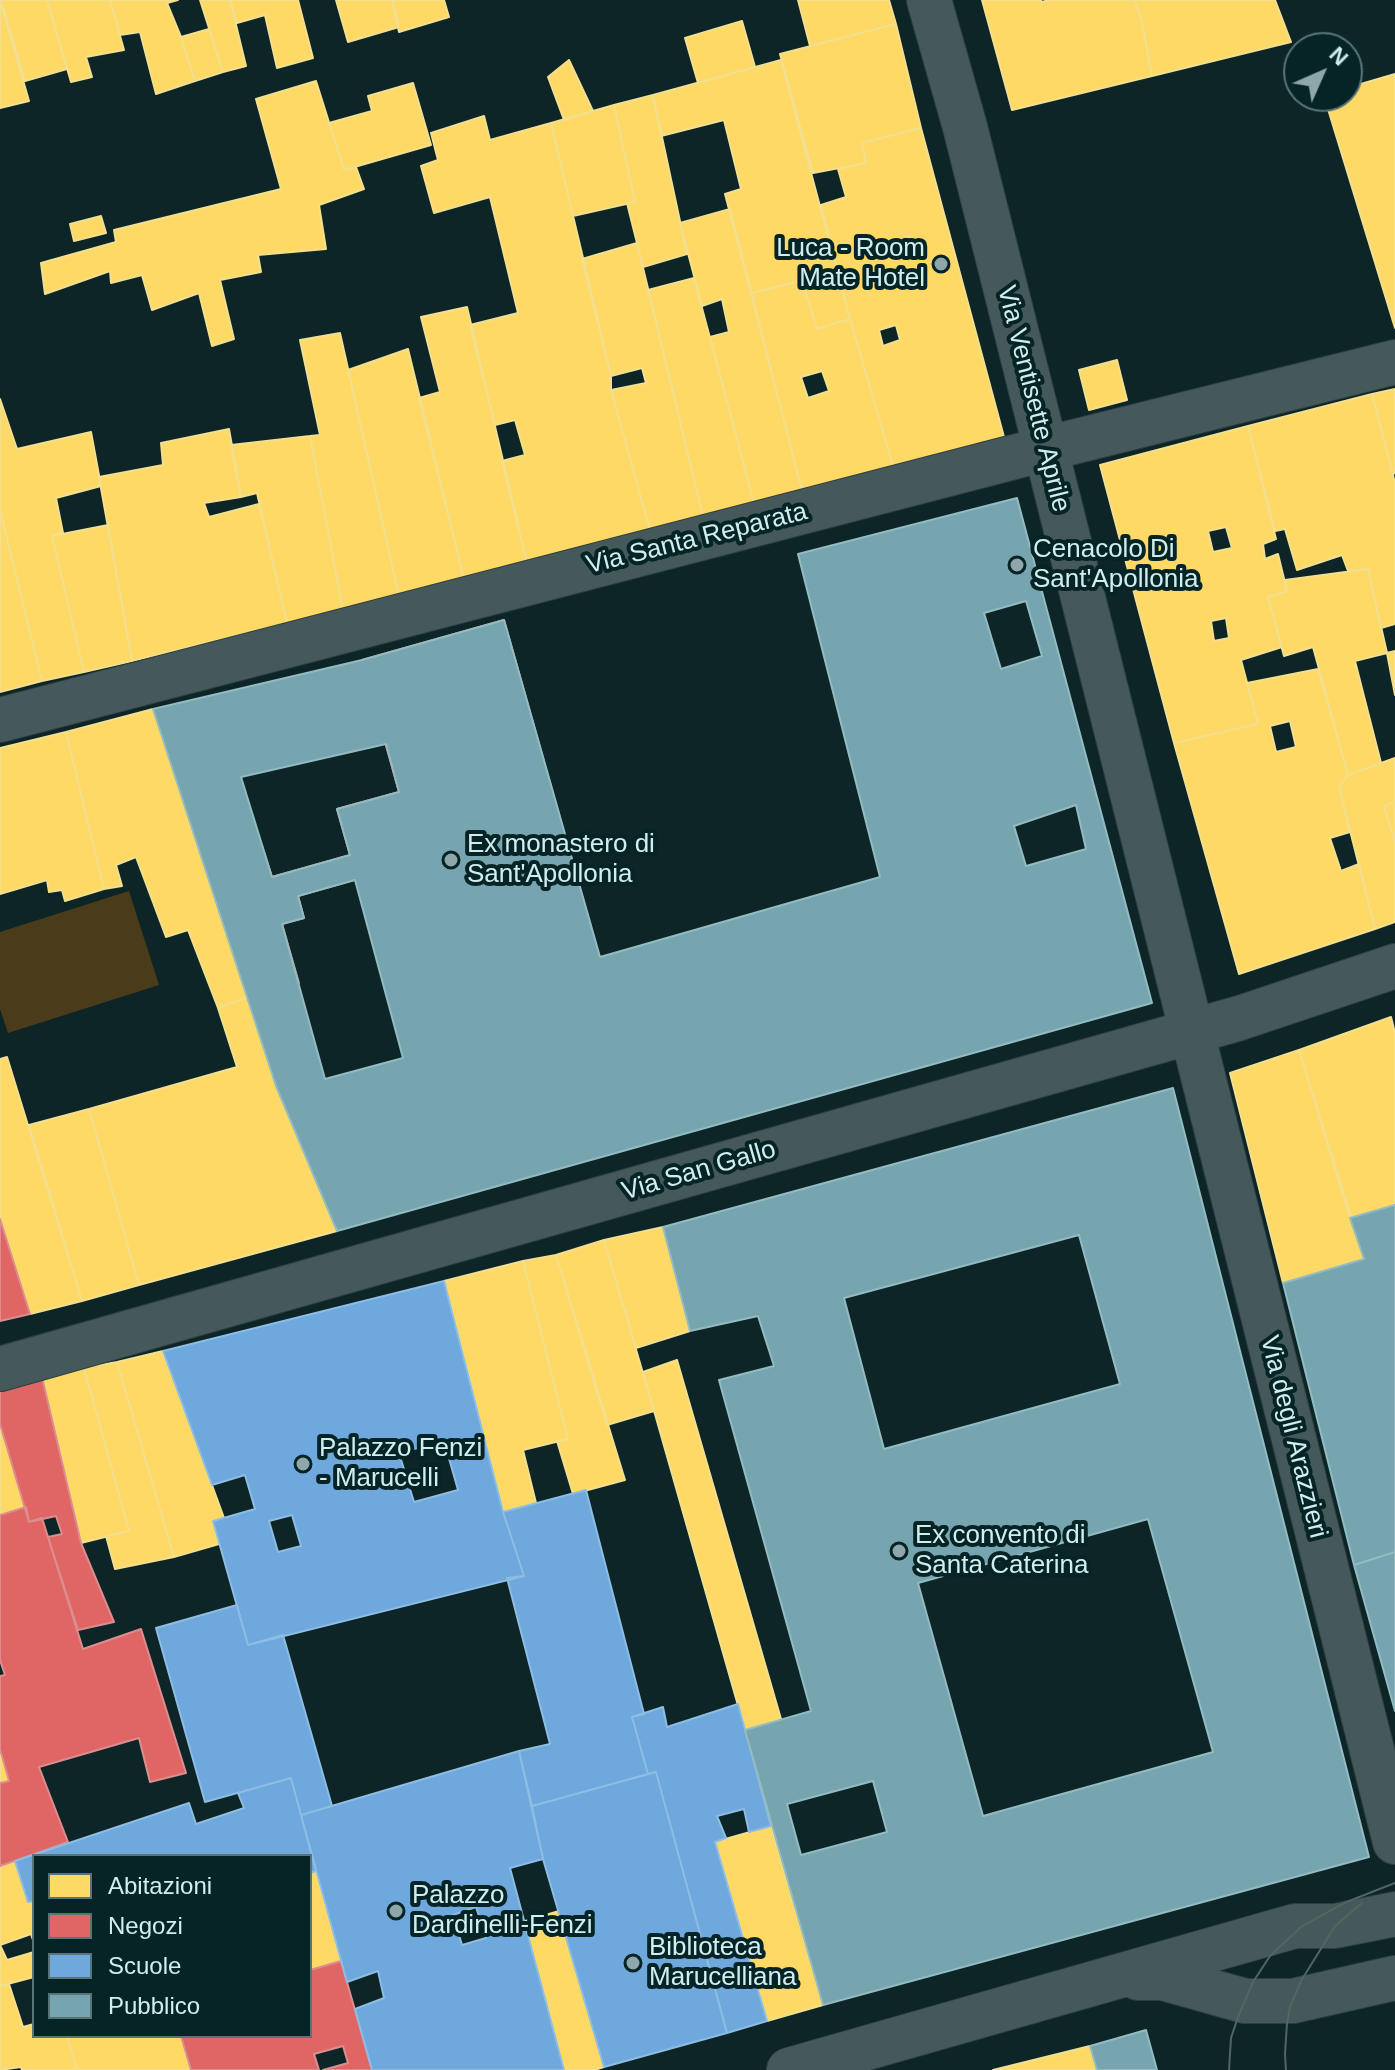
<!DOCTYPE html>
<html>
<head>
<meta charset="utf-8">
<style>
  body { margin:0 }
  #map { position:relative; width:1395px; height:2070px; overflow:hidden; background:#0d2527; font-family:Arial,sans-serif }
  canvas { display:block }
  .legend { position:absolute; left:32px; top:1854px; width:280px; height:184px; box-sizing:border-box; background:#062326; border:2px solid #587477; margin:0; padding:10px 14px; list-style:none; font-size:24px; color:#d2edf0 }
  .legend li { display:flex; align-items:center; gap:16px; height:40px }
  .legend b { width:40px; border:2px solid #587477 }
  .north { position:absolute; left:1283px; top:32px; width:80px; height:80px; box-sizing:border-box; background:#062326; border:2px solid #587477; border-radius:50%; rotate:45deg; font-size:22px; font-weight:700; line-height:32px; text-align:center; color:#d2edf0 }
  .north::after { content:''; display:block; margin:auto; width:28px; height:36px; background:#8da7aa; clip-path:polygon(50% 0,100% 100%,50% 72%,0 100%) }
</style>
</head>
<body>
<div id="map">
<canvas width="1395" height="2070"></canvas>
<ul class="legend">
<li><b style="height:22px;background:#ffd966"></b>Abitazioni</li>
<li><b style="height:22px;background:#e06666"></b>Negozi</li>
<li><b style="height:22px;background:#6fa8dc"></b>Scuole</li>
<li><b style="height:22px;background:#76a5af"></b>Pubblico</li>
</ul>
<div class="north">N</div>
</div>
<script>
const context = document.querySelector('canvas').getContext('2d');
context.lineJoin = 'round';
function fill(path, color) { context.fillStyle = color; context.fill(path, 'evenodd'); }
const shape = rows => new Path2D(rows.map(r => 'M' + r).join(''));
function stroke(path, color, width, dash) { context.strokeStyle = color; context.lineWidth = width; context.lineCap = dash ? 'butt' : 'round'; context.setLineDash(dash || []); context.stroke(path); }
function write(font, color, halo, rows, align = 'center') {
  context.font = font + ' Arial,sans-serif'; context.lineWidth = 8; context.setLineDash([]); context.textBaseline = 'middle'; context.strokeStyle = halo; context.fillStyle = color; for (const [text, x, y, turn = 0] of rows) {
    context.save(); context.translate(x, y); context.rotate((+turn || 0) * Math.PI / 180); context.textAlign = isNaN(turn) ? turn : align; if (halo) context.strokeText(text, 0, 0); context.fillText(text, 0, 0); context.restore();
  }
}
fill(shape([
  [129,891,159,985,8,1033,0,1009,0,932]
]), '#4a3c1b');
const homes = shape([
  [0,0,29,101,0,108,0,0],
  [1,0,47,0,67,69,25,81,1,0],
  [47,0,110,0,124,50,86,57,92,77,71,82,47,0],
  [110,0,178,0,167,3,181,37,195,81,156,94,140,32,120,35,110,0],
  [200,0,230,0,246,66,223,72,200,0],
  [230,0,298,0,313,58,277,68,265,15,237,23,230,0],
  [336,0,392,0,399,27,348,42,336,0],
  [392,0,444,0,449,17,399,32,392,0],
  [798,0,889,0,896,24,810,46,798,0],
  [982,0,1041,0,1041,2,1050,0,1134,0,1141,17,1152,76,1012,110,982,0],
  [1134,0,1275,0,1291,42,1152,76,1141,17,1134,0],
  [742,21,755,67,698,83,685,38,742,21],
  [896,24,921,128,862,143,866,163,813,173,780,54,896,24],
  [209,29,223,72,195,81,181,37,209,29],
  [569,60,593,111,564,120,548,77,569,60],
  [781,60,850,319,817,329,802,281,751,293,725,194,741,189,724,120,661,136,653,95,781,60],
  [1395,74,1395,328,1324,96,1347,96,1347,88,1395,74],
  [316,81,344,170,356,167,364,189,319,205,326,249,258,255,261,272,220,280,234,339,212,346,199,293,152,310,142,275,111,283,110,271,45,294,41,263,116,242,114,230,281,189,256,99,316,81],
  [413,83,431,145,344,170,329,123,372,111,368,96,413,83],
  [653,95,687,254,643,267,627,203,635,202,614,105,653,95],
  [614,105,635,202,573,216,551,123,614,105],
  [484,116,490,140,551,123,611,376,611,390,650,530,527,563,502,461,525,455,515,420,495,425,470,325,518,313,490,197,434,213,421,166,438,160,431,133,484,116],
  [921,128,1004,437,893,466,850,319,821,205,846,197,838,169,866,163,862,143,921,128],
  [896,325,900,340,883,346,879,330,896,325],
  [730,209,802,491,754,503,710,337,729,332,722,299,702,306,680,223,730,209],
  [101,216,106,233,74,241,70,224,101,216],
  [637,243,703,516,650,530,611,390,646,383,642,368,611,376,582,259,637,243],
  [694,278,754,503,703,516,648,290,694,278],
  [802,281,817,329,850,319,893,466,802,491,751,293,802,281],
  [822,371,829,391,808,398,801,377,822,371],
  [467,307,527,563,464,579,419,398,440,392,421,317,467,307],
  [340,333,399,596,343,610,310,436,320,435,300,340,340,333],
  [408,349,464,579,399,596,348,370,408,349],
  [1117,360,1127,400,1089,410,1079,370,1117,360],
  [1395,389,1395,473,1393,474,1372,394,1395,389],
  [1372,394,1395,483,1395,624,1381,628,1368,569,1348,571,1342,555,1297,570,1285,529,1275,531,1248,426,1372,394],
  [0,399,17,449,91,432,101,486,56,498,63,533,52,536,84,672,42,681,0,510,0,399],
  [1248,426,1276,539,1263,544,1265,559,1278,554,1287,591,1268,597,1282,647,1241,660,1258,724,1174,743,1100,465,1248,426],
  [1226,527,1232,548,1213,552,1208,531,1226,527],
  [1226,618,1229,638,1214,641,1211,621,1226,618],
  [229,429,241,497,204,503,209,517,259,504,287,623,132,661,99,477,163,465,161,443,229,429],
  [310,436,343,610,287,623,257,493,241,497,231,445,310,436],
  [0,510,42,681,0,692,0,510],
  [108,525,132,661,84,672,52,536,108,525],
  [1368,569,1387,653,1355,661,1381,763,1348,775,1313,647,1284,656,1268,597,1287,591,1285,580,1368,569],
  [1395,651,1395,695,1387,653,1395,651],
  [1318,669,1348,775,1339,787,1350,832,1330,838,1341,871,1359,864,1375,929,1239,974,1174,743,1258,724,1247,683,1318,669],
  [1290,721,1296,747,1276,752,1270,726,1290,721],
  [153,709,248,997,218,1008,188,930,166,937,136,857,116,865,122,886,104,889,66,732,153,709],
  [66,732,104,889,65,901,62,890,49,892,47,880,0,894,0,748,66,732],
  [1395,758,1395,802,1384,806,1395,843,1395,922,1375,929,1339,787,1348,775,1395,758],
  [1395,802,1395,843,1384,806,1395,802],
  [248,997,276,1086,337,1231,139,1285,89,1109,237,1067,218,1008,248,997],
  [1391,1017,1395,1033,1395,1205,1350,1218,1299,1050,1391,1017],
  [1299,1050,1364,1259,1283,1283,1230,1073,1299,1050],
  [7,1057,82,1301,30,1314,0,1219,0,1059,7,1057],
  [89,1109,139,1285,82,1301,29,1125,89,1109],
  [663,1227,690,1331,636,1348,604,1240,663,1227],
  [604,1240,654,1411,607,1425,556,1255,604,1240],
  [556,1255,625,1480,573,1494,557,1441,568,1439,523,1261,556,1255],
  [523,1261,568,1439,523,1450,536,1503,503,1512,444,1281,523,1261],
  [163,1351,224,1518,213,1521,219,1544,174,1557,117,1362,163,1351],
  [677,1360,781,1719,745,1730,643,1372,677,1360],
  [117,1362,174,1557,115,1569,106,1536,129,1531,84,1368,117,1362],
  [84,1368,129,1531,81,1543,42,1377,84,1368],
  [0,1424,26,1507,0,1515,0,1424],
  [0,1749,9,1781,0,1783,0,1749],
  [771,1826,823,2005,767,2021,715,1842,771,1826],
  [15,1861,28,1902,34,1901,34,1943,31,1934,0,1945,0,1866,15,1861],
  [316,1871,341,1961,310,1970,310,1873,316,1871],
  [559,1911,604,2067,594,2070,564,2070,522,1922,559,1911],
  [0,1945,7,1960,34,1952,34,1977,0,1986,0,1945],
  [9,1984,23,2027,34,2024,34,2036,67,2036,77,2070,22,2070,21,2067,0,2070,0,1986,9,1984],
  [67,2036,181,2036,191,2070,77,2070,67,2036],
  [1090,2046,1097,2070,993,2070,1090,2046]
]);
fill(homes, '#ffd966');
stroke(homes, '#f2df8f', 2);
const shops = shape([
  [504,620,611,999,492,1033,441,855,298,896,304,918,282,924,299,983,248,997,210,861,262,846,272,877,350,855,337,809,399,792,362,660,504,620],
  [0,1219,30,1314,0,1321,0,1219],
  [42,1377,81,1543,114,1622,78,1630,48,1537,62,1534,56,1516,29,1522,0,1424,0,1390,42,1377],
  [26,1507,29,1522,42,1518,83,1649,141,1629,186,1773,150,1782,139,1738,39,1767,68,1842,0,1866,0,1783,9,1781,0,1749,0,1676,5,1675,0,1660,0,1515,26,1507],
  [341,1961,372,2070,323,2070,348,2063,343,2046,314,2054,319,2070,191,2070,181,2036,310,2036,310,1970,341,1961]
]);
fill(shops, '#e06666');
stroke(shops, '#dc8e8f', 2);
const schools = shape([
  [444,1281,503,1512,524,1576,248,1645,213,1521,255,1509,245,1475,212,1485,163,1351,444,1281],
  [444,1441,458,1490,414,1502,399,1453,444,1441],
  [292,1515,301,1546,278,1552,269,1521,292,1515],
  [586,1490,644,1714,632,1717,648,1774,532,1806,519,1751,550,1744,507,1578,524,1576,503,1512,586,1490],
  [237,1605,248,1645,283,1635,332,1806,301,1815,291,1778,205,1802,156,1628,237,1605],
  [738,1704,771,1826,749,1832,744,1809,717,1816,726,1838,715,1842,767,2021,727,2033,656,1772,648,1774,632,1717,663,1707,667,1727,738,1704],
  [519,1751,543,1859,510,1868,564,2070,372,2070,355,2009,384,1998,378,1971,347,1982,301,1815,519,1751],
  [476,1907,486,1938,462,1945,453,1915,476,1907],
  [656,1772,727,2033,604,2067,543,1859,532,1806,656,1772],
  [291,1778,316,1871,310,1873,310,1856,34,1856,34,1901,28,1902,15,1861,189,1803,196,1824,244,1808,238,1793,291,1778]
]);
fill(schools, '#6fa8dc');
stroke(schools, '#8dbde2', 2);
const public = shape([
  [1017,498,1152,1003,337,1231,276,1086,153,709,362,660,504,620,600,957,880,877,798,554,1017,498],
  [1026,601,1042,656,1001,669,984,613,1026,601],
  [386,744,399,792,337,809,350,855,272,877,241,777,386,744],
  [1076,805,1086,849,1026,866,1014,826,1076,805],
  [355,880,403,1058,325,1079,282,924,304,918,298,896,355,880],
  [1173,1088,1369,1857,823,2005,745,1730,811,1711,719,1380,774,1366,758,1316,690,1331,663,1227,1173,1088],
  [1079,1235,1120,1384,884,1449,844,1298,1079,1235],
  [1148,1519,1213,1752,983,1816,918,1583,1148,1519],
  [873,1781,887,1832,801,1855,787,1804,873,1781],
  [1395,1205,1395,1552,1354,1565,1283,1283,1364,1259,1350,1218,1395,1205],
  [1395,1552,1395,1711,1354,1565,1395,1552],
  [1146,2030,1157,2070,1097,2070,1090,2046,1146,2030]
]);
fill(public, '#76a5af');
stroke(public, '#92bbc2', 2);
const street = shape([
  [929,0,965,127,1395,1842],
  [0,720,1045,449,1395,362],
  [0,1369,1240,1018,1395,966],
  [1138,1978,1163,1978,1245,2001,1293,2001,1395,1978],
  [789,2070,1295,1926,1335,1926,1395,1914]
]);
stroke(street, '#2e3f41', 46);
stroke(street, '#45595b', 44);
stroke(shape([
  [1229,2070,1231,2038,1238,2017,1253,1982,1270,1956,1301,1927,1344,1903,1395,1883],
  [1286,2070,1285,2054,1287,2023,1290,2007,1301,1981,1335,1926,1362,1903]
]), '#536465', 2);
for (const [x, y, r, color] of [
  [941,264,8,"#8da7aa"],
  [1017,565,8,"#8da7aa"],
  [451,860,8,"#8da7aa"],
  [303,1464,8,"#8da7aa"],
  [899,1551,8,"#8da7aa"],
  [396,1911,8,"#8da7aa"],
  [633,1963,8,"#8da7aa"]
]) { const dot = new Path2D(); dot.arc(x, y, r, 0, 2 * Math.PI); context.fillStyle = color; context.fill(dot); stroke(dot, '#062326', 3); }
write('26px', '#d2edf0', '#062326', [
  ["Luca - Room",925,249,"right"],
  ["Mate Hotel",925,279,"right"],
  ["Cenacolo Di",1033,550],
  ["Sant'Apollonia",1033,580],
  ["Ex monastero di",467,845],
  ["Sant'Apollonia",467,875],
  ["Palazzo Fenzi",319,1449],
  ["- Marucelli",319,1479],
  ["Ex convento di",915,1536],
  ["Santa Caterina",915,1566],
  ["Palazzo",412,1896],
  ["Dardinelli-Fenzi",412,1926],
  ["Biblioteca",649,1948],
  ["Marucelliana",649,1978]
], 'left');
write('26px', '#d2edf0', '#062326', [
  ["Via Ventisette Aprile",1033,399,76],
  ["Via Santa Reparata",697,539,-14],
  ["Via San Gallo",699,1171,-16],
  ["Via degli Arazzieri",1293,1437,76]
]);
</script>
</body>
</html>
